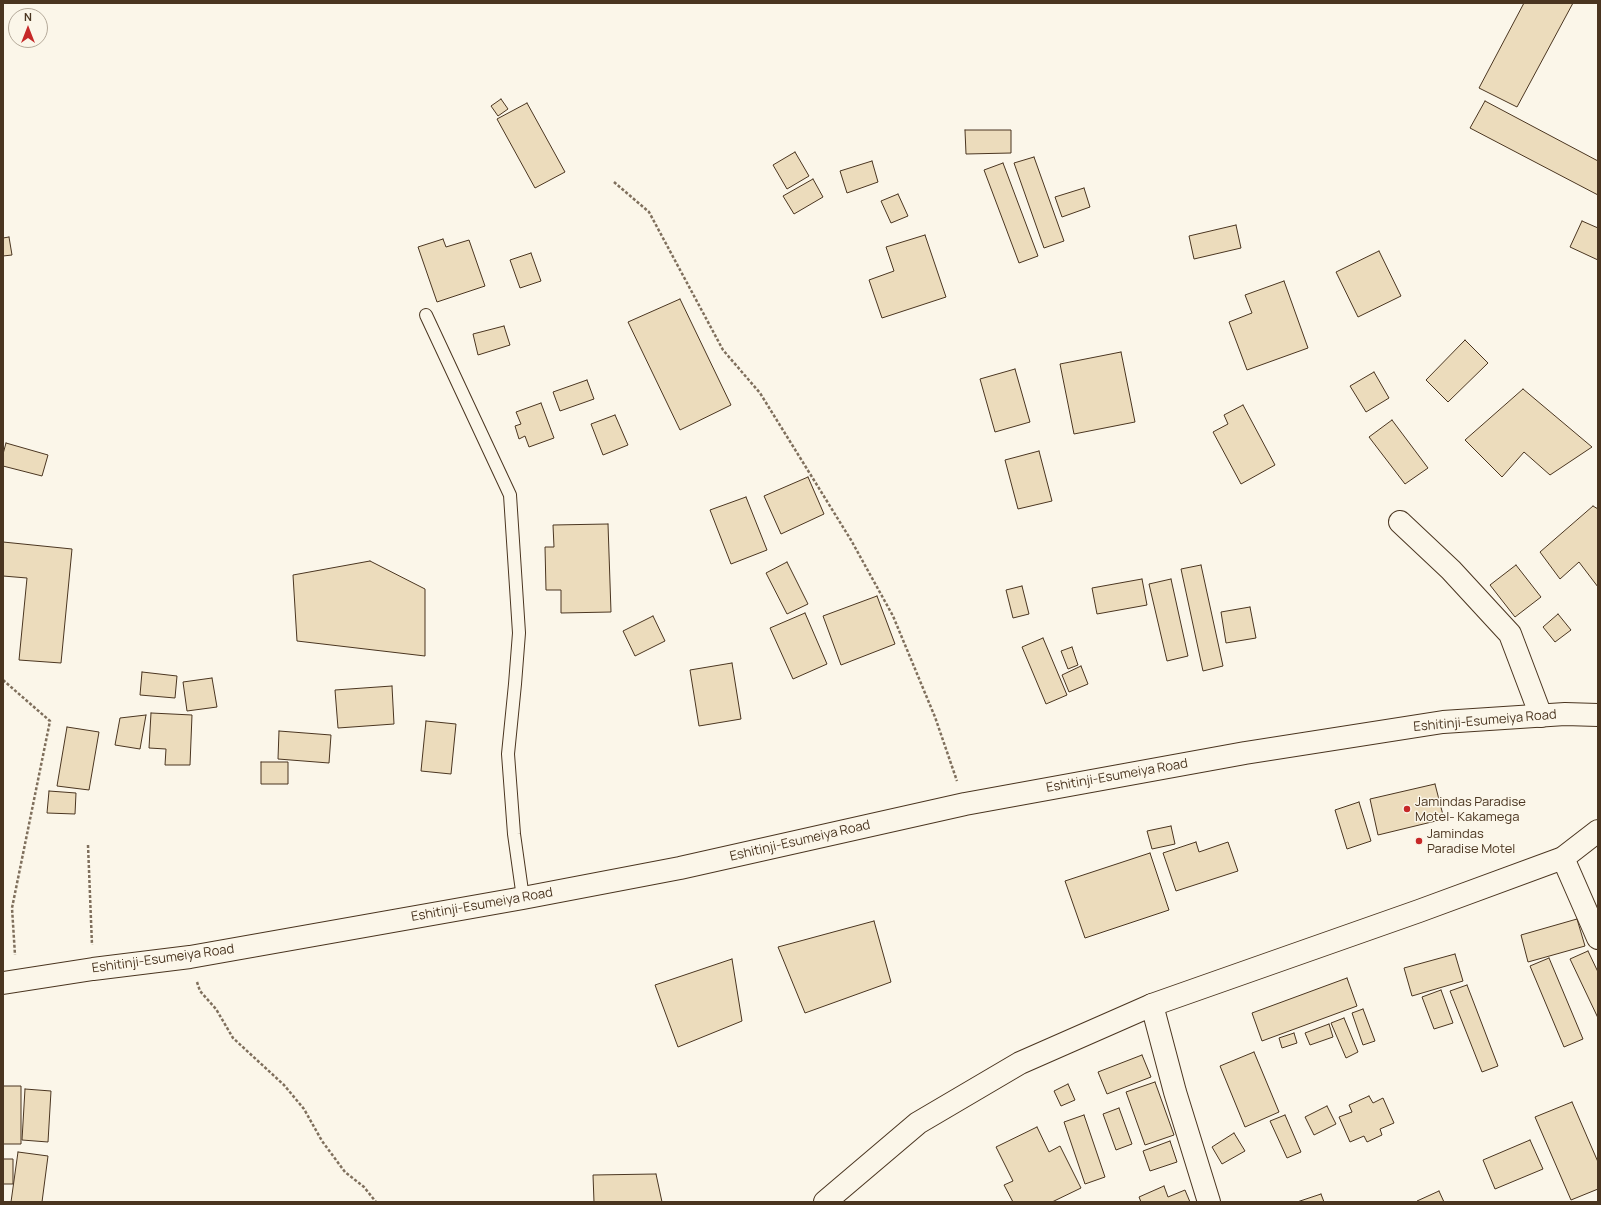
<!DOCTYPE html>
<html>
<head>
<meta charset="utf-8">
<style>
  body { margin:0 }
  #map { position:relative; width:1601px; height:1205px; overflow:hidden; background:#fbf6e9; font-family:Manrope,sans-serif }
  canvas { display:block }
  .frame { position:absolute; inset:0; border:4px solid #4a3520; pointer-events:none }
  .north { position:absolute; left:8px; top:8px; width:40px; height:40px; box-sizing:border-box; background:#fbf6e9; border:1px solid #b4a999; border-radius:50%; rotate:0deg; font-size:11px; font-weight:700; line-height:16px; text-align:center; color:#4a3520 }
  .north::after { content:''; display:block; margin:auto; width:14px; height:18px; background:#c62828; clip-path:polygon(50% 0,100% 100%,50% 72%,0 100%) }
</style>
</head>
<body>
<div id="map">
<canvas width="1601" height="1205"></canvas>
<div class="frame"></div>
<div class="north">N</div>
</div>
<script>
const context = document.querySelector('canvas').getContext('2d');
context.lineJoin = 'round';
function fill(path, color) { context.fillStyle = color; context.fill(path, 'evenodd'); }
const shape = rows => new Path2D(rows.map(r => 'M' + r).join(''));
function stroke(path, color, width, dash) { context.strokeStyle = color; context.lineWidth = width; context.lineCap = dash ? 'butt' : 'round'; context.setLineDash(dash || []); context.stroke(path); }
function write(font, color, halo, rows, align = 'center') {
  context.font = font + ' Manrope,sans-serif'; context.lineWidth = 3; context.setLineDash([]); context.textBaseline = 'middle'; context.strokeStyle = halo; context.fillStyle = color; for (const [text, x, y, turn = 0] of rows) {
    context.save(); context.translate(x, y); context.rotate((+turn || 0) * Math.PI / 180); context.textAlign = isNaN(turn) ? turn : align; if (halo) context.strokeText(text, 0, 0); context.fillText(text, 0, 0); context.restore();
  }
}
const building = shape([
  [1524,3,1573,3,1517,107,1479,88,1524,3],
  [501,99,508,109,498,116,491,106,501,99],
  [1485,101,1598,161,1598,195,1470,128,1485,101],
  [527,103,565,172,535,188,497,119,527,103],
  [965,130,1011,130,1011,153,966,154,965,130],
  [795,152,809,176,787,189,773,165,795,152],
  [1034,157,1064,241,1044,248,1014,163,1034,157],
  [872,161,878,182,847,193,840,171,872,161],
  [1003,163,1038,256,1019,263,984,170,1003,163],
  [813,179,823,197,794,214,783,196,813,179],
  [1084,188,1090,207,1062,217,1055,197,1084,188],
  [898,194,908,216,891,223,881,201,898,194],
  [1582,221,1598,228,1598,260,1570,247,1582,221],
  [1236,225,1241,248,1194,259,1189,236,1236,225],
  [925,235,946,297,882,318,869,280,894,271,886,247,925,235],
  [9,237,12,255,3,256,3,238,9,237],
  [443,239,446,247,469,240,485,286,437,302,418,247,443,239],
  [1379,251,1401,296,1358,317,1336,272,1379,251],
  [531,253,541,281,520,288,510,260,531,253],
  [1284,281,1308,348,1247,370,1229,322,1252,313,1245,295,1284,281],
  [680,299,731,405,680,430,628,322,680,299],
  [504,326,510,345,478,355,473,334,504,326],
  [1465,340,1488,363,1448,402,1426,380,1465,340],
  [1121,352,1135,422,1074,434,1060,364,1121,352],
  [1015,369,1030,422,995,432,980,379,1015,369],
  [1374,372,1389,398,1366,412,1350,386,1374,372],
  [587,380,594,399,560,411,553,392,587,380],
  [1523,389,1592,447,1550,475,1524,452,1502,477,1465,440,1523,389],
  [541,403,554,438,529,447,525,436,519,439,515,426,521,424,516,412,541,403],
  [1243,405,1275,465,1241,484,1213,432,1228,424,1224,415,1243,405],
  [615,415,628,445,603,455,591,424,615,415],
  [1392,420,1428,468,1405,484,1369,437,1392,420],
  [6,443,48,455,42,476,3,466,3,454,6,443],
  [1039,451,1052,501,1018,509,1005,460,1039,451],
  [808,477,824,514,781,534,764,496,808,477],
  [746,497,767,550,731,564,710,510,746,497],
  [1593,506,1598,509,1598,587,1579,562,1560,579,1540,552,1593,506],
  [608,524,611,612,561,613,561,590,546,590,545,547,554,547,553,525,608,524],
  [3,542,72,549,61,663,19,660,27,578,3,576,3,542],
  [370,561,425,589,425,656,297,641,293,575,370,561],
  [787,562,808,604,787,614,766,573,787,562],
  [1201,565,1223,666,1203,671,1181,569,1201,565],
  [1516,565,1541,597,1515,617,1490,585,1516,565],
  [1142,579,1147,605,1097,614,1092,588,1142,579],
  [1171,579,1188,656,1167,661,1149,584,1171,579],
  [1022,586,1029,614,1013,618,1006,590,1022,586],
  [877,596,895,644,841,665,823,616,877,596],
  [1250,607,1256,638,1226,643,1221,612,1250,607],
  [805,613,827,664,793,679,770,628,805,613],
  [1558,614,1571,630,1555,642,1543,627,1558,614],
  [653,616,665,641,635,656,623,631,653,616],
  [1043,638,1067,695,1046,704,1022,647,1043,638],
  [1072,647,1078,665,1068,669,1061,651,1072,647],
  [732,663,741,719,699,726,690,670,732,663],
  [1081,666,1088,684,1069,692,1062,675,1081,666],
  [142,672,177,676,175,698,140,695,142,672],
  [212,678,217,707,187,711,183,682,212,678],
  [392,686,394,724,338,728,335,690,392,686],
  [151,713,192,715,190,765,165,765,166,749,149,748,151,713],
  [146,715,140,749,115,745,120,718,146,715],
  [426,721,456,724,451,774,421,771,426,721],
  [67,727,99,732,89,790,57,786,67,727],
  [279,731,331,735,329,763,278,759,279,731],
  [261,762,288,762,288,784,261,784,261,762],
  [1435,784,1444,819,1378,835,1370,799,1435,784],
  [49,791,76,793,75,814,47,813,49,791],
  [1359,802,1371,841,1347,849,1335,810,1359,802],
  [1171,826,1175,844,1152,849,1147,831,1171,826],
  [1196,842,1199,852,1228,842,1238,871,1176,891,1163,853,1196,842],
  [1150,853,1169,910,1085,938,1065,881,1150,853],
  [1577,919,1585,946,1528,962,1521,935,1577,919],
  [874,921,891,982,805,1013,778,947,874,921],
  [1588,951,1598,972,1598,1018,1570,959,1588,951],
  [1455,954,1463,981,1412,996,1404,968,1455,954],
  [1549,958,1583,1039,1564,1047,1530,966,1549,958],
  [732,959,742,1021,678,1047,655,985,732,959],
  [1347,978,1357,1006,1262,1041,1252,1013,1347,978],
  [1467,985,1498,1066,1482,1072,1450,991,1467,985],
  [1441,990,1453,1023,1434,1029,1422,997,1441,990],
  [1363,1009,1375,1041,1363,1045,1352,1013,1363,1009],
  [1344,1018,1358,1052,1346,1058,1331,1023,1344,1018],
  [1329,1024,1333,1037,1310,1045,1305,1033,1329,1024],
  [1294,1033,1297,1043,1282,1048,1279,1038,1294,1033],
  [1254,1052,1279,1112,1245,1127,1220,1066,1254,1052],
  [1142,1055,1151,1077,1107,1094,1098,1072,1142,1055],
  [1155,1082,1174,1135,1145,1145,1126,1092,1155,1082],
  [1068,1084,1075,1100,1061,1106,1054,1091,1068,1084],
  [3,1086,21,1086,21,1144,3,1144,3,1086],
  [25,1089,51,1091,48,1142,22,1140,25,1089],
  [1369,1096,1373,1103,1383,1098,1394,1123,1380,1129,1382,1135,1367,1142,1364,1136,1350,1142,1339,1117,1352,1112,1349,1105,1369,1096],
  [1572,1102,1598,1162,1598,1189,1571,1200,1535,1117,1572,1102],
  [1327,1106,1336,1124,1314,1135,1305,1117,1327,1106],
  [1119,1108,1132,1144,1116,1150,1103,1114,1119,1108],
  [1084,1115,1105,1177,1085,1184,1064,1122,1084,1115],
  [1285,1115,1301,1152,1287,1158,1270,1121,1285,1115],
  [1037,1127,1049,1152,1060,1146,1081,1188,1052,1202,1013,1202,1004,1185,1013,1181,996,1147,1037,1127],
  [1234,1133,1245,1151,1222,1164,1212,1147,1234,1133],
  [1530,1140,1543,1169,1495,1189,1483,1160,1530,1140],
  [1170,1141,1177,1162,1150,1171,1143,1151,1170,1141],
  [18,1152,48,1156,42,1202,11,1202,18,1152],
  [3,1159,13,1159,13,1184,3,1184,3,1159],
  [656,1174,662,1202,594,1202,593,1175,656,1174],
  [1164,1186,1168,1197,1185,1190,1190,1202,1141,1202,1139,1197,1164,1186],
  [1439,1191,1444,1202,1417,1202,1417,1201,1439,1191],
  [1321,1194,1324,1202,1297,1202,1321,1194]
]);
fill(building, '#ecdcbc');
stroke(building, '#4a3520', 1);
const service = shape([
  [426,315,510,495,519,633,515,684,508,754,514,834,523,898]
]);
const minor = shape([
  [1400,522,1451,570,1510,634,1541,716],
  [1563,858,1598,938],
  [1152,1005,1175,1092,1209,1202]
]);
const tertiary = shape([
  [825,1202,918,1123,1020,1063,1152,1005,1419,911,1563,858,1598,831]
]);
const trunk = shape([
  [3,983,93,969,190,957,523,898,680,868,965,804,1245,753,1443,722,1565,714,1598,715]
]);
stroke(service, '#4a3520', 14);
stroke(minor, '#4a3520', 24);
stroke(tertiary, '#4a3520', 24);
stroke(trunk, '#4a3520', 24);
stroke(shape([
  [614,182,649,212,723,350,760,393,851,540,893,616,935,717,957,781],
  [3,680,50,721,12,908,15,955],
  [88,845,92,945],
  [197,982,200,991,216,1009,233,1038,284,1085,304,1109,322,1141,345,1172,364,1187,376,1202]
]), '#7f6f5c', 2.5, [3, 2]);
stroke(service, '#fbf6e9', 12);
stroke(minor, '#fbf6e9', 22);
stroke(tertiary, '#fbf6e9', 22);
stroke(trunk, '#fbf6e9', 22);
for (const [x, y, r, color] of [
  [1407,809,4,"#c62828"],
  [1419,841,4,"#c62828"]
]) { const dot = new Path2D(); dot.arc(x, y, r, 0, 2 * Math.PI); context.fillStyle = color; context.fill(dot); stroke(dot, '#fbf6e9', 1.5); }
write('13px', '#4a3520', '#fbf6e9', [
  ["Eshitinji-Esumeiya Road",1485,721,-5],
  ["Eshitinji-Esumeiya Road",1117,776,-10],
  ["Eshitinji-Esumeiya Road",800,841,-13],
  ["Eshitinji-Esumeiya Road",482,905,-10],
  ["Eshitinji-Esumeiya Road",163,959,-8]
]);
write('13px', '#4a3520', '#fbf6e9', [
  ["Jamindas Paradise",1415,802],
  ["Motel- Kakamega",1415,817],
  ["Jamindas",1427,834],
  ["Paradise Motel",1427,849]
], 'left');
</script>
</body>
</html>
